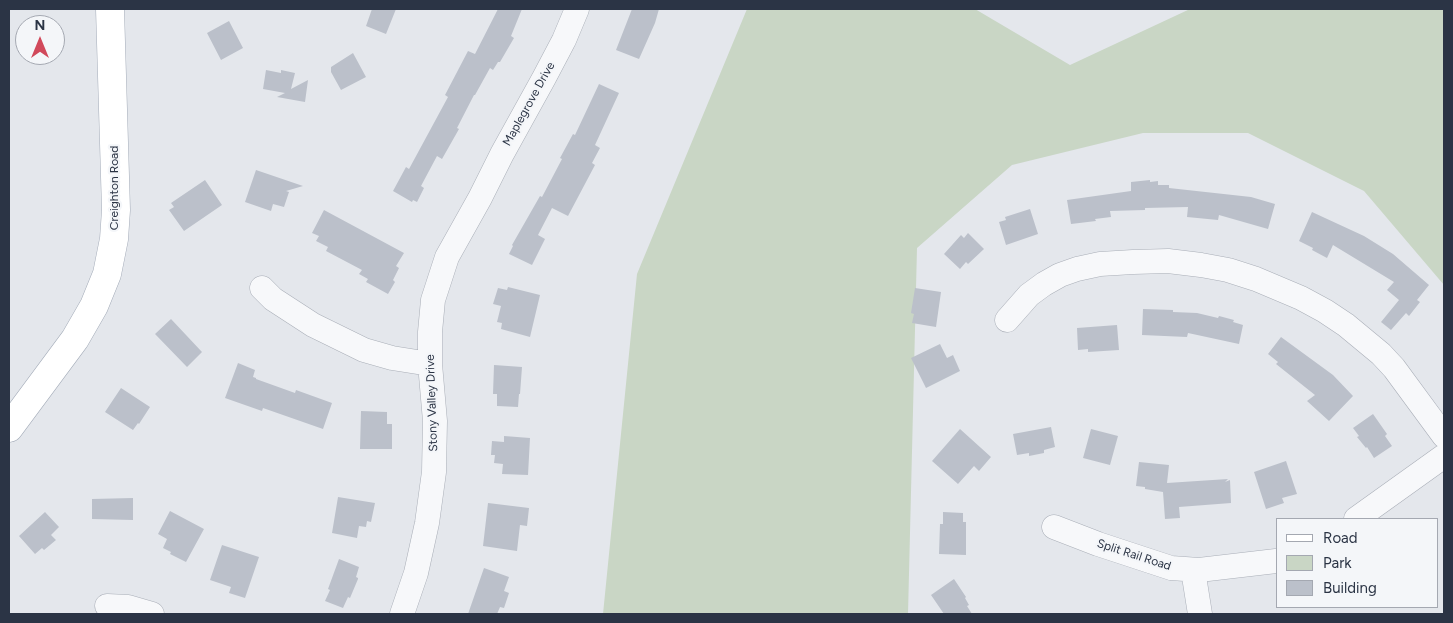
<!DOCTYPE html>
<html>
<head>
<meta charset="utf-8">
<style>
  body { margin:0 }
  #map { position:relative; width:1453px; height:623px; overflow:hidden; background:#e4e7ec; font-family:Figtree,sans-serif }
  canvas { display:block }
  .frame { position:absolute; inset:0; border:10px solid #2b3445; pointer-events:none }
  .legend { position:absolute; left:1276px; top:518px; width:162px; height:90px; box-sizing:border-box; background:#f4f6f9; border:1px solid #a4a8b1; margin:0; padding:6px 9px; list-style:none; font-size:15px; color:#2b3445 }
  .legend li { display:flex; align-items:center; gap:10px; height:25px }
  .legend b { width:25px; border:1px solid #a4a8b1 }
  .north { position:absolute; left:15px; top:15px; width:50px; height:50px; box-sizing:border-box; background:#f4f6f9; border:1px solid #a4a8b1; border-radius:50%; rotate:0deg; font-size:14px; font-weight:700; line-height:20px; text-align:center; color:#2b3445 }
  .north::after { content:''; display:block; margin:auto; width:18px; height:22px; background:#d1495b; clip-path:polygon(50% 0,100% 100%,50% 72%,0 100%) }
</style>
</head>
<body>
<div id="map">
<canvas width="1453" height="623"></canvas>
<div class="frame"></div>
<ul class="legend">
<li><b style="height:6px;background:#fff"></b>Road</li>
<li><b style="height:14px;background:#c9d6c5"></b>Park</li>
<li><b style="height:14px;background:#bbc0ca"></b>Building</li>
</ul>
<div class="north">N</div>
</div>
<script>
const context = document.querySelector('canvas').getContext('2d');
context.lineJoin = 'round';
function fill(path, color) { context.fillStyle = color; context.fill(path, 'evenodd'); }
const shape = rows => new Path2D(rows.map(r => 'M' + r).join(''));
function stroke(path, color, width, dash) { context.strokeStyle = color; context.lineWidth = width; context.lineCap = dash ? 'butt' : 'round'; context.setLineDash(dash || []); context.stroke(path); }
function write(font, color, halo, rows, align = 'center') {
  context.font = font + ' Figtree,sans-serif'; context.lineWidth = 4.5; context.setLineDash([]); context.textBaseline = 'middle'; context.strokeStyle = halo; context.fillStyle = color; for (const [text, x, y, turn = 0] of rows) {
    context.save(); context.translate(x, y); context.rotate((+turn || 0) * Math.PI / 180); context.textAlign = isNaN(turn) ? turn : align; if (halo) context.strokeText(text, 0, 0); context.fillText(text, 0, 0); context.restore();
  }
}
fill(shape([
  [747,9,975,9,1070,65,1190,9,1444,9,1444,285,1364,191,1248,133,1143,133,1012,165,917,248,908,614,603,614,637,274]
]), '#c9d6c5');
fill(shape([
  [372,9,396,9,386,34,366,26],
  [498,9,522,9,511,36,514,38,500,62,498,62,493,70,490,68,475,95,474,95,457,128,459,129,442,159,437,156,421,186,424,188,417,202,413,200,412,202,393,191,406,167,409,169,448,97,445,95,468,51,475,54],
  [632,9,659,9,655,23,639,59,616,50],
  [229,21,243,48,221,60,207,33],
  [353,53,366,77,341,90,331,72,331,67],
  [266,70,281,73,281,70,295,73,291,89,308,80,305,102,277,97,285,93,263,89],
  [599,84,619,93,595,145,600,148,592,163,595,165,568,216,552,208,538,235,545,239,532,265,509,254,513,246,512,245,540,196,542,197,562,159,560,158,573,134,575,135],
  [256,170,303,186,286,191,289,192,284,207,273,204,271,211,245,202],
  [205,180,222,205,184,231,169,210,174,207,171,203],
  [1150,180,1150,182,1158,181,1158,185,1169,185,1169,188,1251,197,1275,204,1268,229,1219,215,1218,220,1187,217,1188,207,1145,208,1145,210,1110,211,1111,217,1095,219,1096,221,1071,224,1067,200,1131,191,1131,182],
  [1030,209,1038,234,1006,245,999,222,1006,220,1005,217],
  [324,210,404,253,396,266,399,268,393,280,395,282,388,294,366,282,368,279,359,274,362,270,326,251,328,247,316,241,319,236,312,233],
  [1312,212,1364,236,1393,254,1429,285,1417,300,1420,302,1409,316,1406,313,1391,330,1381,322,1399,300,1387,290,1394,282,1333,245,1327,258,1312,250,1313,248,1299,241],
  [968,233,984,249,968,264,966,262,960,269,944,254,961,235,964,238],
  [508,287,540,295,530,337,501,329,502,323,497,322,501,306,493,304,498,288,507,290],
  [915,288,941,292,936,327,912,323,914,314,911,313],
  [1143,309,1173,310,1173,312,1197,313,1218,318,1219,316,1234,320,1233,322,1243,325,1239,344,1188,333,1187,337,1142,335],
  [171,319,202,352,187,367,155,334],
  [1117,325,1119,350,1088,352,1088,349,1078,350,1077,328],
  [1281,337,1333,375,1353,396,1329,421,1307,401,1315,395,1276,364,1278,362,1268,354],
  [940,344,947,358,953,355,960,371,926,388,911,358],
  [238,363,255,370,253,377,256,378,256,379,295,393,296,390,332,403,323,429,263,408,262,411,225,398],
  [494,365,522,367,520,394,519,394,518,407,497,406,497,394,493,394],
  [121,388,150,407,139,424,138,423,133,430,105,412],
  [361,411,387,412,387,424,392,424,392,449,360,449],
  [1373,414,1387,434,1385,436,1392,446,1374,458,1367,447,1366,448,1357,437,1359,436,1353,428],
  [1051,427,1055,447,1044,450,1044,453,1029,456,1029,453,1017,455,1013,434],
  [960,429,991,457,979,471,974,466,958,484,932,461],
  [1091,429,1118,436,1110,465,1083,458],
  [504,436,530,438,528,475,502,474,503,464,494,463,495,455,491,455,492,441,504,442],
  [1286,461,1297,494,1282,498,1284,503,1266,509,1254,472],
  [1139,462,1169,465,1167,483,1228,479,1225,482,1230,480,1231,503,1179,507,1180,518,1165,519,1163,492,1145,489,1145,487,1136,486],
  [338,497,375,503,371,522,367,521,366,527,359,526,357,538,332,533],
  [133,498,133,520,92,519,92,499],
  [488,503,529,508,527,526,520,525,517,551,483,546],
  [170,511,204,529,186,562,170,554,171,552,163,548,167,539,158,534],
  [45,512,59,527,51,535,56,540,44,550,42,548,35,554,19,536],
  [943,512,963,513,963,522,966,522,966,555,939,554,940,524,943,524],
  [222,545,259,557,245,598,229,593,231,587,210,580],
  [339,559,359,567,356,577,358,578,358,579,350,598,348,597,343,608,325,601,330,590,328,589],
  [484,568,509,577,504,591,509,593,504,608,500,607,497,614,468,614],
  [954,579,966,597,965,598,969,605,967,606,972,614,944,614,931,595]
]), '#bbc0ca');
const minor = shape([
  [262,288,273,299,313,325,364,350,392,358,430,364],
  [1007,320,1029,295,1044,284,1060,275,1077,269,1100,264,1133,262,1168,261,1201,265,1228,270,1256,279,1301,298,1325,311,1346,325,1381,354,1394,368,1444,436],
  [1356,519,1444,456],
  [1054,527,1098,544,1171,568,1199,570,1276,561],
  [1193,570,1200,614],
  [107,606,128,607,152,614],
  [402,614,416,573,427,523,434,472,435,421,430,364,430,332,433,300,447,257,480,198,502,154,544,78,564,40,577,9]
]);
const major = shape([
  [9,428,75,339,94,306,107,274,114,239,116,210,110,9]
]);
stroke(minor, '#a9aeb7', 25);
stroke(major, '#a3abb8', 29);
stroke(minor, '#f7f8fa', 24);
stroke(major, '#fff', 28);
write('12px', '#2b3445', '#f4f6f9', [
  ["Maplegrove Drive",529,104,-61],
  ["Creighton Road",114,188,-90],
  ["Stony Valley Drive",432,403,-92],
  ["Split Rail Road",1134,555,18]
]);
</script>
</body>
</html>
